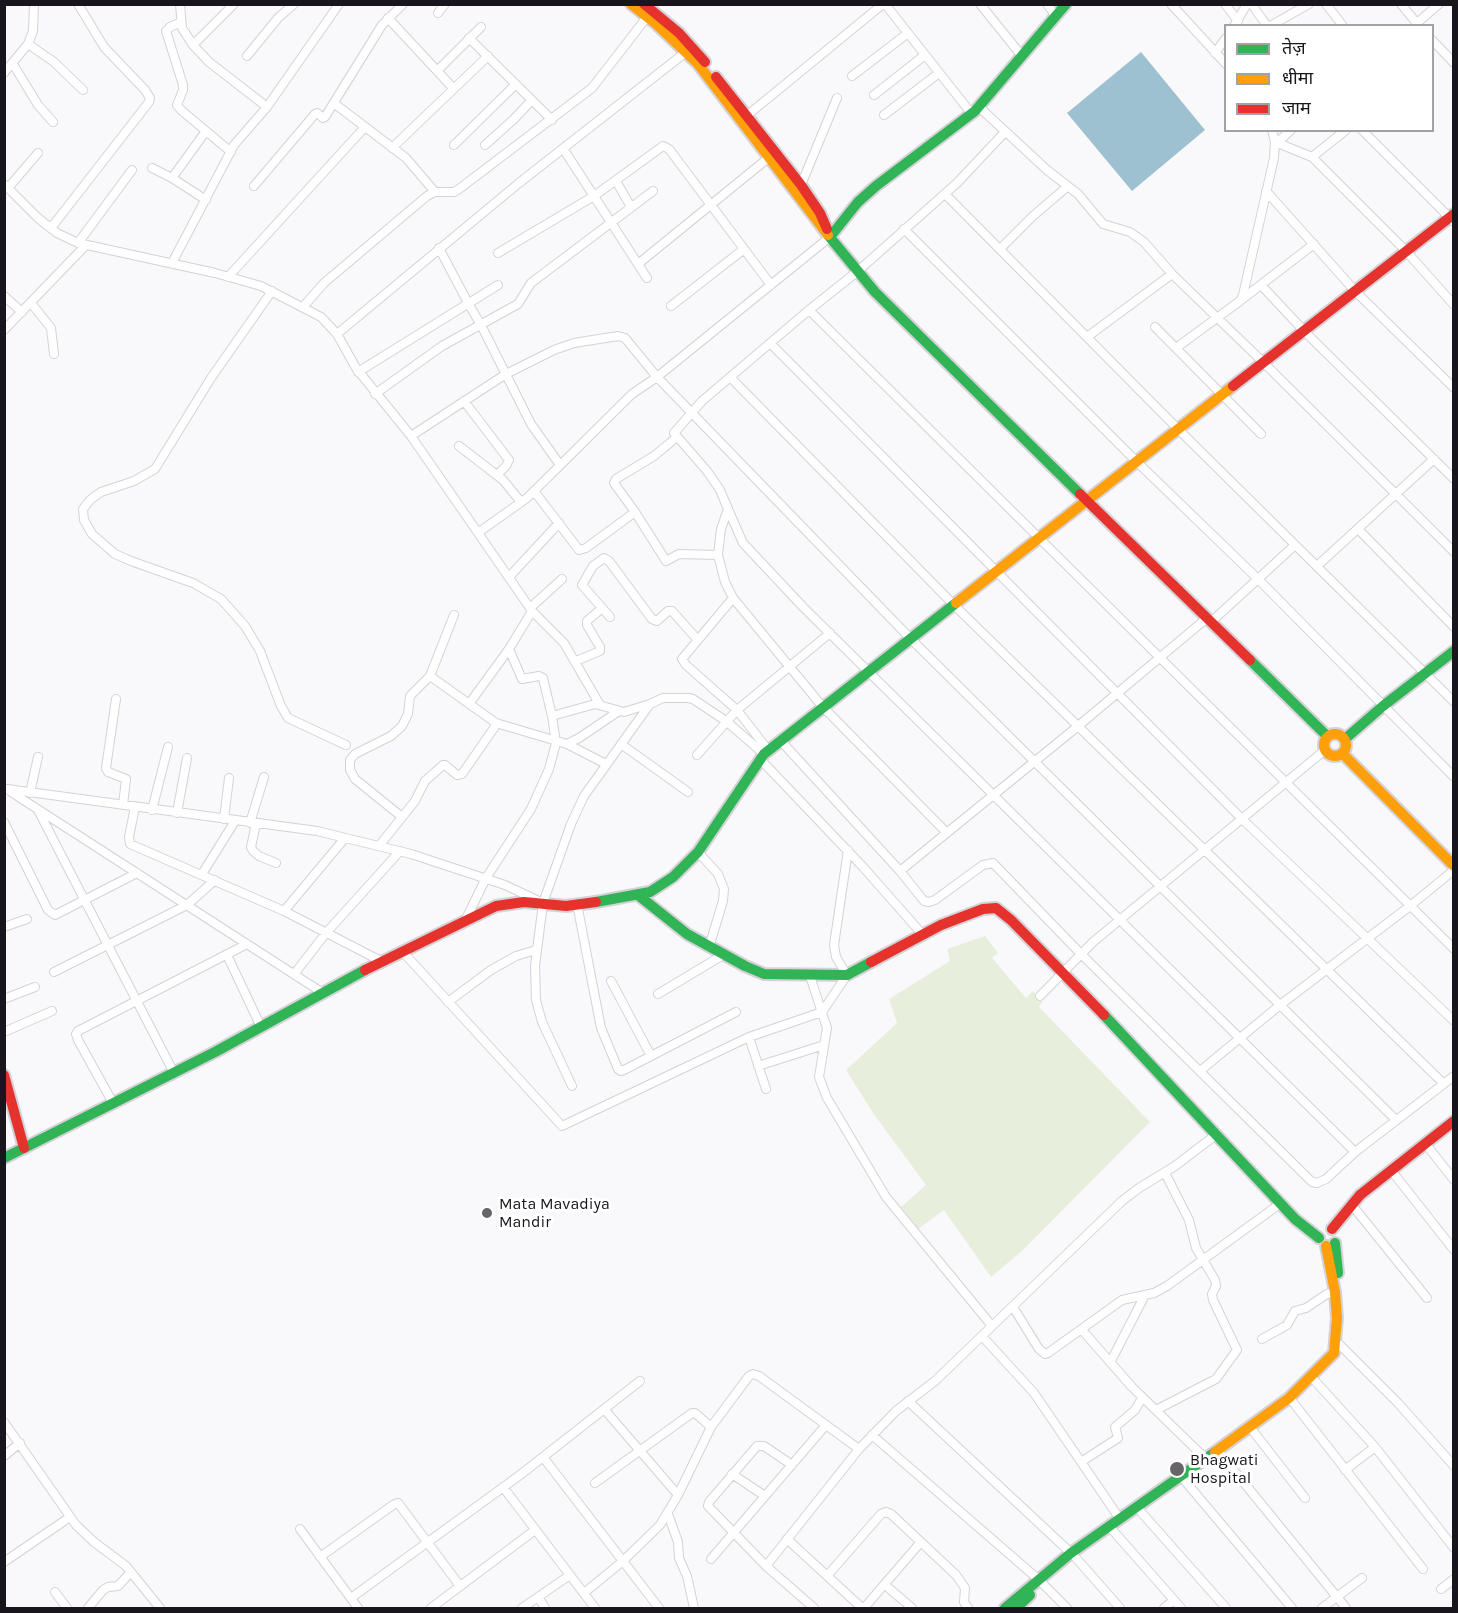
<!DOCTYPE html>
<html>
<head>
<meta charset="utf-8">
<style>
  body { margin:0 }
  #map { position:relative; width:1458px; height:1613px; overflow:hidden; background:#f9f8fa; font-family:Karla,"Noto Sans Devanagari",sans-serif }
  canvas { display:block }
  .frame { position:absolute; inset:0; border:6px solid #18151d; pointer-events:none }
  .legend { position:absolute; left:1224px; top:24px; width:210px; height:108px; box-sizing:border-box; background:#fff; border:2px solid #a3a1a5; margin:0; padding:8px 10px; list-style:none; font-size:18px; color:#18151d }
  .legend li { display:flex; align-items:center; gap:12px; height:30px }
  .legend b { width:30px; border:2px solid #a3a1a5 }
</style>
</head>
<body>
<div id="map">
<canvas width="1458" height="1613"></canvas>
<div class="frame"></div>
<ul class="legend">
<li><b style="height:8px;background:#30b455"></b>तेज़</li>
<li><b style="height:8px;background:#ff9f0a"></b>धीमा</li>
<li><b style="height:8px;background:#e5322d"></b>जाम</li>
</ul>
</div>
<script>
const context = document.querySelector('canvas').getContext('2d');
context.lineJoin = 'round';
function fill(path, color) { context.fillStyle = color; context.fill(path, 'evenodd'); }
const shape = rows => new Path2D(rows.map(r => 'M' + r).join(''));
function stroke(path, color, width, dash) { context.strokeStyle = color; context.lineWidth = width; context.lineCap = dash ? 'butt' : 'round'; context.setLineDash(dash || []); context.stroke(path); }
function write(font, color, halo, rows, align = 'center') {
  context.font = font + ' Karla,sans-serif'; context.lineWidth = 6; context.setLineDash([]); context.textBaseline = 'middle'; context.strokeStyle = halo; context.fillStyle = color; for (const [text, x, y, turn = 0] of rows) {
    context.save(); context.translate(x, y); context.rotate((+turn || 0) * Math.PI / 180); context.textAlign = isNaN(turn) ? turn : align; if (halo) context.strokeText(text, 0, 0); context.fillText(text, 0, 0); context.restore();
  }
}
fill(shape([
  [985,936,998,953,992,958,1026,998,1033,991,1042,1002,1039,1007,1150,1122,1023,1250,991,1277,944,1210,918,1229,901,1207,926,1185,873,1113,846,1070,897,1023,889,999,950,961,947,949]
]), '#e7efdc');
fill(shape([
  [1141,52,1205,130,1132,191,1067,113]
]), '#9dc1d1');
const street = shape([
  [180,4,182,28,193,45,209,62,267,107],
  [885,4,971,113],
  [980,4,1022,56],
  [1047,4,1056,16],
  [1171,4,1226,64],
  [1225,4,1238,21],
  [1326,4,1343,26],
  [1401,4,1419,26],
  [1253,6,1267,26],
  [438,13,445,4],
  [388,18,453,88],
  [181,22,170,27,166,31,183,85,183,90,177,105,181,110,231,152],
  [1417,23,1439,4],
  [1234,26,1247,4],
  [1270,26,1309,4],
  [469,38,552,120],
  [1432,40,1454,63],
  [28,44,54,62,83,90],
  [193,45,234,4],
  [1215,53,1226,38],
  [247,56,278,18,294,4],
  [13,64,38,105,53,122],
  [437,71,481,27],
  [4,73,28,44,33,31,34,4],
  [852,76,908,33],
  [874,95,925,55],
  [335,104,406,158,435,192],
  [978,106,1047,170,1078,194,1103,224,1130,232,1144,242,1172,274,1264,363,1454,552],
  [884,115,939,73],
  [744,118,883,4],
  [1362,130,1454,222],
  [1275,142,1312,157,1406,251,1454,305],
  [1278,142,1291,130],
  [454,145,516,84],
  [485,145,513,120,532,100],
  [392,148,488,56],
  [564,150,647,278],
  [1312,157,1346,130],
  [152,168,172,178,206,200],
  [172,178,206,131],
  [616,181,631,207],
  [4,184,38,218,57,233,78,243,215,273,261,286,321,317,337,334,356,368,411,436,532,611,509,649,469,704],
  [254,186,315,114,317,113,323,118,325,117,382,25,403,4],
  [798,187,801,185,837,98],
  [8,188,38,153],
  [1266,191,1356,292,1454,388],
  [945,194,1178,429,1454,702],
  [51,228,149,102,150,98,145,90,104,47,78,4],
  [904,229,1136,461,1258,579,1454,777],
  [78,243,132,170],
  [439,248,468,303,481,325,531,424,560,465],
  [1000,249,1033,216,1068,186],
  [498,253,594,196,663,146,669,149,771,285],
  [172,263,234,145,267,107,339,4],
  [638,264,772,155],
  [228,277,365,127],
  [1261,285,1305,332,1454,479],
  [272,291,211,378,155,469,134,481,101,492,90,500,83,509,84,520,92,534,115,554,131,561,193,583,221,599,245,626,260,651,281,706,288,718,346,745],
  [4,296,22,312],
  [1241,300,1314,244],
  [31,303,51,328,54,354],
  [671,306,744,249],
  [303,307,324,283,427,196,435,192,454,192,459,189,592,88,647,17],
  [809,310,1454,949],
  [1155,327,1261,434],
  [4,330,86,245],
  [337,334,519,183,686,52],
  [1087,337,1172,274],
  [770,343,1242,819,1454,1021],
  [1176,348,1240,301,1243,295,1274,158,1275,142,1272,130],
  [358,372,498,285],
  [730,377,953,604,1444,1084],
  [375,394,442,346,518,304,531,283,653,191],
  [464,401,509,460,506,466,497,475],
  [411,436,506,374,554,350,574,343,618,336,625,338,657,377,910,638,1396,1120],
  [677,437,654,456,616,479,614,483,635,512,666,561,679,554,718,555],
  [459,446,503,480,521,502],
  [534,491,579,550,586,548,635,512],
  [728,509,743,543,804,608,1355,1152],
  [1358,529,1454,627],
  [479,532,527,498,632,394,657,377,830,237],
  [1317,566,1434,459],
  [509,577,559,523],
  [733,598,682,659,686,665,737,710,768,750],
  [530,608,562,579],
  [532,611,564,643,600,705],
  [610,617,582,585,593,566,604,558,609,561,652,619,657,621,668,611,672,611,697,639],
  [1211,622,1295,545],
  [576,661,600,651,600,647,587,625,587,621,601,609],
  [116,699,106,768,108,772,126,779,123,805],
  [552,716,595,704,624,712,650,704,663,698,688,698,693,699,726,721,764,754],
  [496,723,567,744,606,764],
  [780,740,900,871,924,901,929,902,935,900,983,865,993,863,1081,954,1312,1182,1317,1183,1326,1179,1355,1152,1454,1076],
  [567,744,579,738,619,711],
  [621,744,688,792],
  [697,755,737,710,830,633],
  [761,760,863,867,923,935],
  [7,789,317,831,411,854,505,885,539,901],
  [11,792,323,993],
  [30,793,38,757],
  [135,807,129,837,130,844,284,911,381,961],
  [38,810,174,1073],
  [152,810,168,747],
  [177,813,187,758],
  [402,817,355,779,350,770,350,760,355,754,391,736,402,726,408,714,410,696,430,676,454,615],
  [224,819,229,778],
  [4,822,48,910,55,915,137,873],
  [250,823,264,777],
  [256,823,251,847,253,851,259,856,276,863],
  [947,833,822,706,733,598,725,582,718,555,721,529,728,509,720,490,707,471,674,433,702,401,809,310,858,271,957,183,1005,132],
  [379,846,415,801,425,781,443,765,445,765,457,775,462,774,494,728,496,723,430,676],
  [698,852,718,874,724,889,723,901,709,947],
  [900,871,1077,727,1207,618],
  [202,874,235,821],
  [577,904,601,1028,618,1069,621,1071,626,1069,736,1012],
  [284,911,345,838],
  [465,921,486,878,531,809,549,769,556,743,552,716,543,678,539,676,522,679,509,649],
  [4,927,27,919],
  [402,951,562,1126,749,1037,822,1012,847,975,836,957,834,945,848,850],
  [227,955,261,1027],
  [54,972,187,905,215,880],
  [295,973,326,933,400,851],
  [810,976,827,1028,819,1077,827,1098,886,1197,992,1326],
  [611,981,651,1056],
  [658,994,723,955],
  [1040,996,1093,942,1325,750],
  [4,999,35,987],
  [448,1002,491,970,516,956,536,950],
  [4,1032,52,1011],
  [749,1037,766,1089],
  [758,1066,824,1045],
  [1200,1071,1280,1005,1410,906,1454,870],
  [572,1086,542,1022,536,1000,535,966,543,903,571,824,584,796,650,704],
  [113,1103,78,1040,76,1034,78,1031,247,944],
  [1428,1147,1454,1180],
  [1394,1174,1454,1250],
  [1356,1210,1427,1298],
  [1013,1307,1039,1349,1045,1354,1048,1353,1122,1300,1154,1293,1167,1286,1281,1203],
  [1082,1330,1132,1387,1206,1459],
  [982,1336,1034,1393,1120,1519],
  [1262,1339,1287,1325,1295,1311,1306,1308,1327,1294,1335,1292],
  [1340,1345,1398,1403,1454,1466],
  [1111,1361,1145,1295],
  [1315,1381,1375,1447,1454,1548],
  [908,1401,1071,1553],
  [1292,1401,1423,1569],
  [604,1409,678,1495],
  [1156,1410,1216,1379,1237,1350,1213,1300,1212,1294,1216,1286,1215,1280,1196,1248,1189,1220,1165,1173],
  [4,1422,76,1525,94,1542,126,1566,160,1608],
  [1253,1431,1305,1498],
  [872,1435,1038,1579],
  [1218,1451,1346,1608],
  [4,1456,20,1443],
  [543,1457,659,1608],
  [1081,1462,1118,1438,1115,1427,1135,1410,1142,1398],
  [792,1465,764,1446,757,1446,709,1502,708,1506,766,1566,814,1608],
  [1345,1470,1375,1447],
  [732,1474,765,1496],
  [1185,1481,1292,1608],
  [595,1483,692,1413,695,1413,711,1427],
  [503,1487,595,1608],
  [1141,1512,1226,1608],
  [668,1514,678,1542,679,1558,687,1576,694,1608],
  [1109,1526,1181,1608],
  [300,1529,358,1608],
  [787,1539,862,1608],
  [320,1557,393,1505,398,1503,460,1586],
  [1076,1558,1120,1608],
  [711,1559,826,1425],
  [4,1562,70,1517],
  [766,1566,859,1449],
  [827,1576,881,1514,886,1512,891,1514,956,1575,965,1588,964,1602,968,1608],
  [1043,1584,1067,1608],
  [885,1585,912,1608],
  [1441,1589,1454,1579],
  [55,1592,67,1608],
  [584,1593,623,1561,660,1525,678,1495,711,1427,749,1376,753,1374,759,1376,859,1449,896,1411,935,1381,1122,1201,1139,1188,1175,1166,1217,1134],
  [538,1597,545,1608],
  [351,1598,520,1475,640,1381],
  [88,1608,103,1590,108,1587,118,1586,131,1572],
  [431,1608,535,1530],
  [522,1608,570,1575],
  [864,1608,920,1543],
  [1164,1608,1174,1600],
  [1322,1608,1362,1578]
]);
const fast = shape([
  [828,235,875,292,1080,494],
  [830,237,858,202,876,186,975,111,1066,4],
  [1250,660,1327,736],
  [1345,739,1383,706,1454,651],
  [638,895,687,934,745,966,764,974,847,975,871,962],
  [596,902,650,892,673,877,698,852,764,754,956,603],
  [1104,1015,1295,1219,1319,1238],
  [4,1158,215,1052,365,970],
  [1335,1243,1338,1273],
  [1005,1608,1071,1553,1215,1452],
  [1016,1608,1030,1595]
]);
const slow = shape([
  [631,4,655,23,698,64,828,235],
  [956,603,1233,386],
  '1324 745a11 11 0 1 1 22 0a11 11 0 1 1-22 0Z',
  [1343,754,1454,866],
  [1215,1452,1289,1398,1334,1353,1337,1318,1335,1292,1326,1246]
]);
const jam = shape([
  [644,4,679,33,705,62],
  [716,77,801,185,820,213,827,229],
  [1233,386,1454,214],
  [1080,494,1250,660],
  [871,962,941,925,983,909,996,908,1011,920,1104,1015],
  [365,970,496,906,524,902,566,906,596,902],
  [4,1075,24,1148],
  [1332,1229,1360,1195,1454,1121]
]);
stroke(street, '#d4d2d8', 10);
stroke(fast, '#d4d2d8', 14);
stroke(slow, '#d4d2d8', 14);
stroke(jam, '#d4d2d8', 14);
stroke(street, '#fefefe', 8);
stroke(fast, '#30b455', 10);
stroke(slow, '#ff9f0a', 10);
stroke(jam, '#e5322d', 10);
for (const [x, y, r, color] of [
  [487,1213,6,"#67646a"],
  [1177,1469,8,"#67646a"]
]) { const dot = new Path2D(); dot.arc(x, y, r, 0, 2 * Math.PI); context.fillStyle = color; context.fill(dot); stroke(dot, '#fff', 2); }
write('16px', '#18151d', '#fff', [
  ["Mata Mavadiya",499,1204],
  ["Mandir",499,1222],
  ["Bhagwati",1190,1460],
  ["Hospital",1190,1478]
], 'left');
</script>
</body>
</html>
